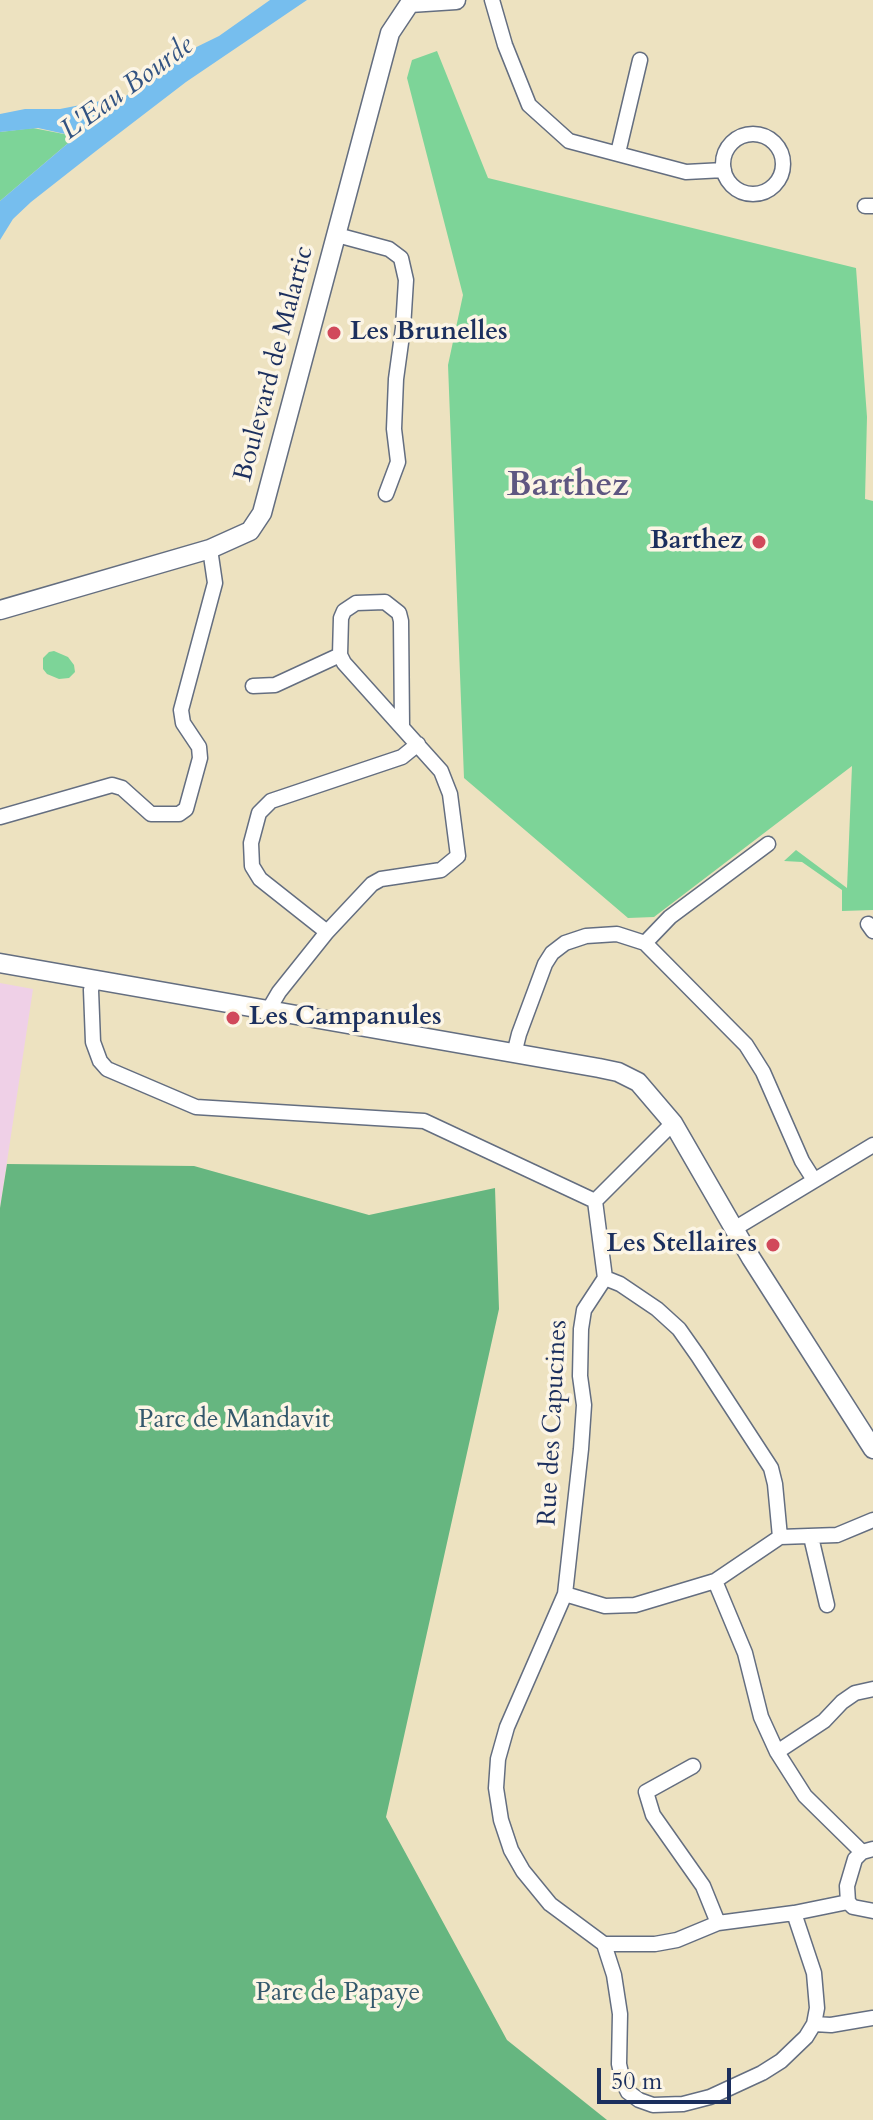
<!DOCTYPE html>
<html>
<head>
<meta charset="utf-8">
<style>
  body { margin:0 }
  #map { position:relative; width:873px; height:2120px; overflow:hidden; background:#ede2c0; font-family:Cardo,serif }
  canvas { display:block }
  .scale { position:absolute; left:597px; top:2068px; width:134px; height:36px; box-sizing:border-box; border:4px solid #1b2f5e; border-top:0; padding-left:10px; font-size:24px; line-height:28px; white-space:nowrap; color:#1b2f5e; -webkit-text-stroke:6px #fcf5e5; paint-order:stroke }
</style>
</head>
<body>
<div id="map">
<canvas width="873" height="2120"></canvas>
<div class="scale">50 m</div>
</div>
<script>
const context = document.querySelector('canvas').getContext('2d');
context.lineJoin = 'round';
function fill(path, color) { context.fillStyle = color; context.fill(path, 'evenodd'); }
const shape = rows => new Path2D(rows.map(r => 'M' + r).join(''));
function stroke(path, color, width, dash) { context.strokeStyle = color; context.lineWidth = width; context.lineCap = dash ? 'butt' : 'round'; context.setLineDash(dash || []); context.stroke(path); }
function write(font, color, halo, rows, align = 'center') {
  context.font = font + ' Cardo,serif'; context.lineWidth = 7; context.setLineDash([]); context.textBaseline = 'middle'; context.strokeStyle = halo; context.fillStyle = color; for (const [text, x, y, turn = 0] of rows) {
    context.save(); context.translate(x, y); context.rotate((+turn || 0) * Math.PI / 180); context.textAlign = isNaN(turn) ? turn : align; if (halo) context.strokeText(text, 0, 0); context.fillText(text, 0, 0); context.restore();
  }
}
fill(shape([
  [0,983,33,989,0,1208]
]), '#efd0e7');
fill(shape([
  [437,51,488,178,856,268,867,417,865,499,873,501,873,910,842,911,842,890,802,862,784,861,796,850,847,888,852,766,654,917,628,918,464,778,448,365,463,295,407,78,412,60],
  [33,128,74,136,73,139,0,201,0,132],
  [54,651,68,657,74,665,75,672,69,678,59,679,47,674,43,669,43,658,49,652]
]), '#7dd498');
fill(shape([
  [7,1164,194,1166,369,1215,495,1188,499,1309,386,1817,507,2040,607,2120,0,2120,0,1208]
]), '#66b680');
fill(shape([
  [270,0,307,0,186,82,96,151,31,202,13,219,0,240,0,201,73,139,74,136,38,128,0,132,0,114,25,109,60,109,126,96,172,59,219,36]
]), '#76beee');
const minor = shape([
  [492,0,505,45,529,105,569,141,686,172,724,170],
  '723 164a30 30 0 1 1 60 0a30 30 0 1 1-60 0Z',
  [618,153,640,60],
  [865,206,873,206],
  [337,235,389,249,401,258,406,280,403,328,396,379,394,429,398,462,386,494],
  [253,686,275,685,340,655],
  [0,817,112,785,122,788,151,814,179,814,186,809,200,758,199,747,183,723,181,710,215,583,210,549],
  [868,924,873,931],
  [327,932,260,879,252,866,251,843,259,813,271,801,402,757,418,744],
  [645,943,670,917,768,844],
  [94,980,91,990,93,1042,100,1061,107,1069,196,1107,424,1121,595,1201,605,1278,620,1284,657,1309,679,1329,698,1356,771,1468,775,1484,780,1537,837,1535,873,1520],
  [269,1009,279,992,327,932,372,884,381,879,441,870,458,856,450,794,441,771,344,663,340,655,341,618,344,611,356,603,385,602,399,613,401,621,402,726],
  [514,1054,519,1034,545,964,552,953,565,943,586,936,617,934,645,943,746,1045,763,1072,802,1161,814,1180],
  [595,1201,673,1123],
  [734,1229,873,1145],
  [605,1278,584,1310,581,1329,580,1376,584,1405,581,1449,565,1594,507,1727,498,1759,496,1788,501,1820,511,1850,523,1871,550,1904,604,1944,655,1944,677,1940,718,1923,794,1913,848,1902],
  [811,1537,827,1605],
  [715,1581,745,1653,761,1717,777,1752,805,1796,862,1852],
  [565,1594,605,1606,635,1605,715,1581,780,1537],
  [777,1752,824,1721,842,1702,855,1693,873,1689],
  [693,1766,646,1792,653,1815,703,1886,718,1923],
  [848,1902,847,1886,855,1859,862,1852,873,1849],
  [848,1902,853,1907,873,1911],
  [604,1944,614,1975,620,2014,619,2064,623,2082,628,2092,639,2100,653,2105,683,2104,710,2097,762,2073,781,2061,806,2037,814,2024,817,2008,814,1973,794,1913],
  [814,2024,831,2025,873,2018]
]);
const tertiary = shape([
  [0,610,210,549,250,531,262,513,390,33,410,3,456,0],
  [0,963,599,1068,618,1072,638,1082,673,1123,751,1258,873,1449]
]);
stroke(minor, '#646e80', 17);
stroke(tertiary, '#646e80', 21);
stroke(minor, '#fff', 14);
stroke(tertiary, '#fff', 18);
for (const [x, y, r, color] of [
  [334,333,8,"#d1495b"],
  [759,542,8,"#d1495b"],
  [233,1018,8,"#d1495b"],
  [773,1245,8,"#d1495b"]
]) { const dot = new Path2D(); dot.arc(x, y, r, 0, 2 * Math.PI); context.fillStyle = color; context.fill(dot); stroke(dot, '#fcf5e5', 3); }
write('bold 26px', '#1b2f5e', '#fcf5e5', [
  ["Les Brunelles",350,333],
  ["Barthez",743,542,"right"],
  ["Les Campanules",249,1018],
  ["Les Stellaires",757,1245,"right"]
], 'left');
write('26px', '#1b2f5e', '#fcf5e5', [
  ["Boulevard de Malartic",275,364,-75],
  ["Rue des Capucines",554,1423,-87]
]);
write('26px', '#34586c', '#fcf5e5', [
  ["Parc de Mandavit",234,1421],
  ["Parc de Papaye",338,1994]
]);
write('italic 28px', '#325382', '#fcf5e5', [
  ["L'Eau Bourde",128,89,-36]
]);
write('bold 34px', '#5e5781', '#fcf5e5', [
  ["Barthez",568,487]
]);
</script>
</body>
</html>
